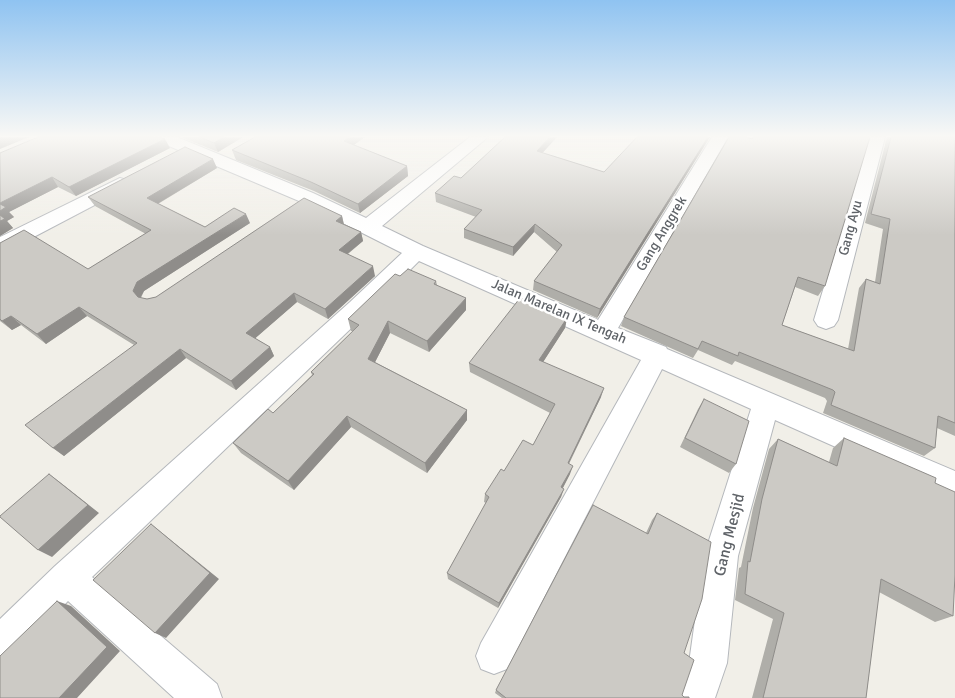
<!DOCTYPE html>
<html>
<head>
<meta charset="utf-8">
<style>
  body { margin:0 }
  canvas { display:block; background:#f1efe8 }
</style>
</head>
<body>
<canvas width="955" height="698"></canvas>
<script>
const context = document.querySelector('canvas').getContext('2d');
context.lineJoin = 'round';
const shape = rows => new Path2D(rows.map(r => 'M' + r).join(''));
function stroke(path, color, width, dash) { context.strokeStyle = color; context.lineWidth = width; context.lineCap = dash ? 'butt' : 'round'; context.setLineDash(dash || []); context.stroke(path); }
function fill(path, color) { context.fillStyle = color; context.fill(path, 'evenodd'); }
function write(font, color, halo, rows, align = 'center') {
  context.font = font + ' Signika,sans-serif'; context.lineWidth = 5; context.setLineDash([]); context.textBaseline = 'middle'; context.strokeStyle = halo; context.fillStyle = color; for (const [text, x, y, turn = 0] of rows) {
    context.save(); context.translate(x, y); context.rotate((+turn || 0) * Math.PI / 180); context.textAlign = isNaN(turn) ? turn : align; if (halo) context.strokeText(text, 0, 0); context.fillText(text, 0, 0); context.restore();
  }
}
const street = shape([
  [155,137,177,137,313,193,366,218,470,137,488,137,382,226,423,246,598,320,712,137,728,137,618,328,666,347,667,349,955,471,955,500,775,420,738,556,727,663,715,698,677,698,689,663,704,556,751,409,662,369,507,669,494,674,481,669,476,656,481,643,641,360,419,261,366,314,92,577,217,684,222,698,174,698,68,601,13,657,0,662,0,619,55,566,350,302,402,253,299,201,157,141,155,137],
  [869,137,885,137,838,320,834,326,826,329,818,326,814,320,869,137],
  [120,178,127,180,129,184,127,188,7,251,0,253,0,237,120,178]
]);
stroke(street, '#b5b8bc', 2);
fill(street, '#fff');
fill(shape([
  [181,137,243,137,218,152],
  [255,137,365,137,354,145,407,166,408,176,360,213,314,191,236,160,232,150],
  [505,137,557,137,542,153,604,172,637,137,710,137,597,318,533,290,534,281,557,252,534,232,513,256,464,238,464,229,476,217,436,202,435,193,461,178],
  [729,137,825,286,818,296,795,287,782,325,848,349,859,288,866,279,875,282,883,229,865,223,887,137,886,137,955,137,955,436,937,428,935,448,924,456,823,413,827,401,825,398,735,361,732,365,698,350,693,358,621,326,624,317],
  [170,148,76,196,58,187,9,212,14,217,7,221,13,228,0,236,0,153],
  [217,168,158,204,205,227,250,223,144,291,141,298,147,299,156,297,342,216,344,224,361,232,363,241,348,254,375,276,328,319,297,302,255,338,270,347,274,356,236,390,186,358,64,456,53,448,134,345,87,316,46,344,21,325,12,330,0,321,0,243,88,269,146,234,95,206,88,197],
  [436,281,437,285,466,310,429,352,390,333,375,362,467,410,467,420,427,473,351,427,294,490,241,453,233,443,273,413,312,375,311,372,353,331,351,331,348,319],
  [567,318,565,328,543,362,601,397,569,464,570,474,563,488,561,497,498,608,448,579,447,573,486,503,484,502,485,494,504,471,533,445,550,413,470,372,469,363],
  [704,399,736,464,729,473,680,447,698,409],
  [844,438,935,483,953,616,935,622,879,592,866,698,752,698,773,619,735,600,739,568,741,567,753,508,769,449,778,439,829,462,833,448],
  [657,513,684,653,682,695,684,697,689,698,502,698,495,693,496,690,646,533,652,520]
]), '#afaea9');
fill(shape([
  [0,137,29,137,0,149],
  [224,137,243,137,218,152,214,143],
  [350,137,365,137,346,150,344,141],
  [550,137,557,137,536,160,537,151],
  [708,137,710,137,597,318,600,309],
  [165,139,170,148,76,196,69,187],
  [213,159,217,168,152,207,147,198],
  [407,166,408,176,360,213,358,204],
  [52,177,58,187,9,212,14,217,7,221,13,228,0,236,0,203],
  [246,214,250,223,144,291,139,300,133,291,137,282],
  [342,216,344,226,336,221],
  [535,224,534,232,513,256,513,247],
  [361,232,363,241,341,259,339,250],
  [373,266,375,276,328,319,325,309],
  [294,293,297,302,251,342,246,333],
  [466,298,466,310,429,352,427,341],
  [79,307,87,316,46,344,37,334],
  [11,316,21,325,12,330,2,321],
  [567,318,565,328,538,370,539,360],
  [388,321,390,333,371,370,368,359],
  [270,347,274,356,236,390,231,381],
  [180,349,186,358,64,456,53,448],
  [604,388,601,397,565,471,568,463],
  [467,410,467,420,427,473,425,463],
  [347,416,351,427,294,490,288,481],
  [573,466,570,474,559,495,561,487],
  [49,474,61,483,99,513,52,557,38,550],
  [564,489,561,497,498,608,499,603],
  [151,524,219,579,166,638,155,633],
  [57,601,71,606,120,651,77,698,59,698]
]), '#8f8d8a');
const building = shape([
  [38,137,160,137,165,139,69,187,52,177,0,203,0,153,38,137],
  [200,137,224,137,214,143,200,137],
  [255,137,350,137,344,141,407,166,358,204,311,182,232,150,255,137],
  [505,137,550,137,537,151,604,172,637,137,708,137,600,309,534,281,562,245,535,224,513,247,464,229,482,210,435,193,454,176,461,178,505,137],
  [729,137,746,137,752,139,753,137,870,137,825,286,798,277,782,325,854,351,866,279,880,284,890,219,871,214,891,137,955,137,955,423,938,416,935,448,831,405,835,392,833,390,739,352,738,356,702,341,698,349,624,317,729,137],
  [185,147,213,159,147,198,205,227,234,208,246,214,137,282,133,291,138,297,147,299,156,297,304,198,342,216,336,221,361,232,339,250,373,266,325,309,294,293,246,333,270,347,231,381,180,349,53,448,25,425,137,343,79,307,37,334,11,316,2,321,0,319,0,243,24,230,88,269,151,230,88,197,185,147],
  [0,204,6,207,0,211,0,204],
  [0,215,5,219,0,221,0,215],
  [408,269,436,281,434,284,466,298,427,341,388,321,368,359,467,410,425,463,347,416,288,481,233,443,268,409,273,413,314,374,311,372,359,325,348,319,395,274,400,276,408,269],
  [520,298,567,318,539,360,604,388,568,463,573,466,561,487,564,489,499,603,447,573,489,497,485,494,501,469,504,471,523,440,533,445,555,404,469,363,520,298],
  [704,399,749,421,736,464,685,438,704,399],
  [844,438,936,478,935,483,955,492,955,575,953,616,881,579,866,698,763,698,784,613,745,594,748,561,750,562,762,499,778,439,837,466,844,438],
  [49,474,88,505,38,550,0,517,0,516,49,474],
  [593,505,648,534,657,513,711,542,702,599,684,653,694,660,682,695,684,697,689,697,689,698,506,698,496,690,593,505],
  [151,524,210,573,155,633,93,580,151,524],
  [57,601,107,647,59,698,0,698,0,656,57,601]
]);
fill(building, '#cccac5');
stroke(building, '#8f8d8a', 1);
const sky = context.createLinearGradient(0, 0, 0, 235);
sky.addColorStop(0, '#8fc3f1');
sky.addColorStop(0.58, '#f9f8f5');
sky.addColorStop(1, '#f9f8f500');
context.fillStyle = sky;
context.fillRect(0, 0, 955, 235);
write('14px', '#5f6368', '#fff', [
  ["Gang Ayu",851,228,-75],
  ["Gang Anggrek",662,234,-59],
  ["Jalan Marelan IX Tengah",559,312,23]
]);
write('16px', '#5f6368', '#fff', [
  ["Gang Mesjid",730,535,-76]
]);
</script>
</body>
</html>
